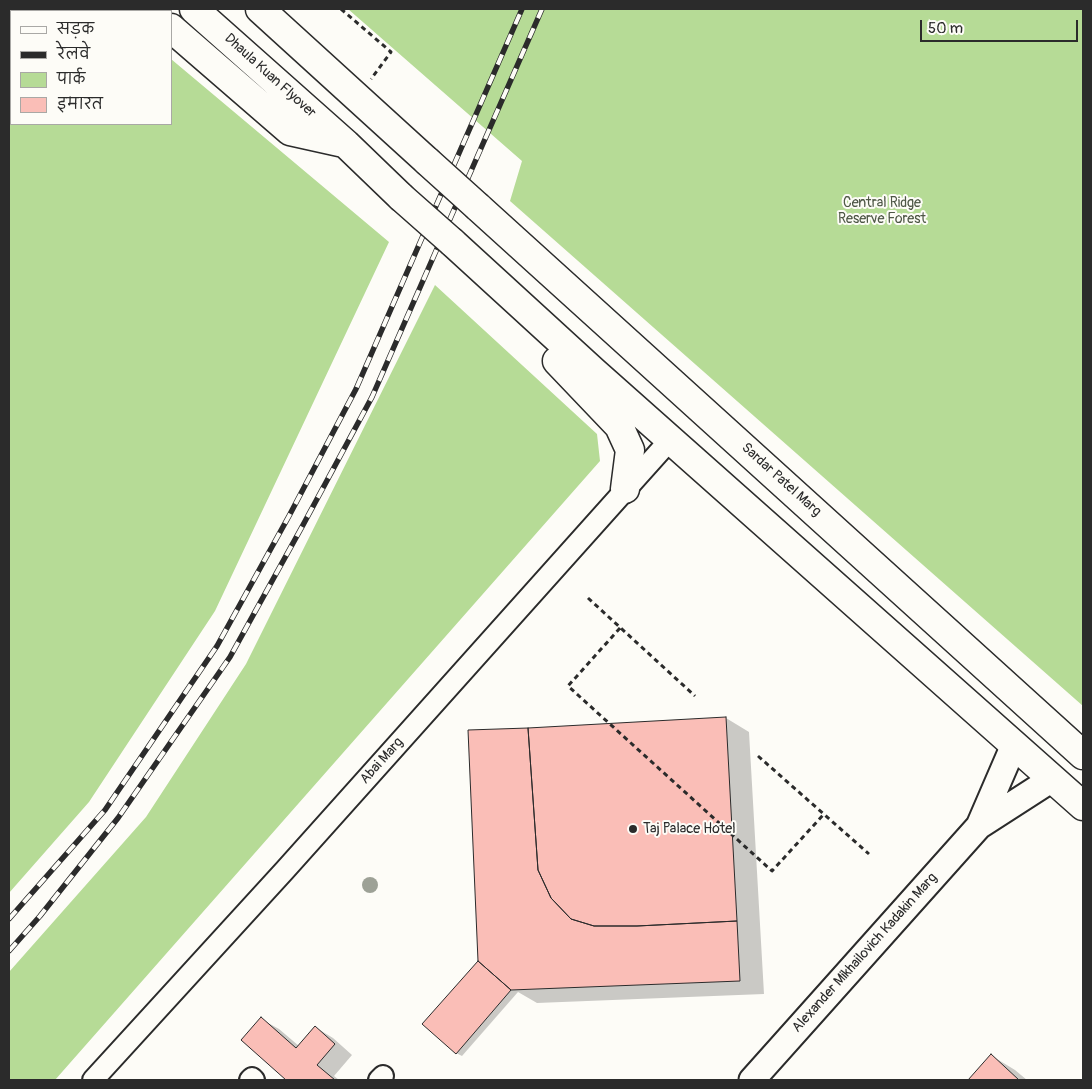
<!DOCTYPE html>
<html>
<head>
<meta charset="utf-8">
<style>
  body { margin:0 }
  #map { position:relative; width:1092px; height:1089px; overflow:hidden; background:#fdfcf7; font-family:Pangolin,"Playpen Sans Deva",sans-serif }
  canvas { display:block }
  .frame { position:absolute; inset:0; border:10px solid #2b2b2b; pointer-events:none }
  .legend { position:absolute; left:10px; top:10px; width:162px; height:115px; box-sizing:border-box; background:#fdfcf7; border:1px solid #a9a8a5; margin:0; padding:6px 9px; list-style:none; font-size:15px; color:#2b2b2b }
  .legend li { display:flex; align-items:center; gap:10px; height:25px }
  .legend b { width:25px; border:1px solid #a9a8a5 }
  .scale { position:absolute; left:920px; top:20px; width:158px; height:22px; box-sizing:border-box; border:2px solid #2b2b2b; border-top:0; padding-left:6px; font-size:15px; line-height:18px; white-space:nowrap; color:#2b2b2b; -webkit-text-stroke:4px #fdfcf7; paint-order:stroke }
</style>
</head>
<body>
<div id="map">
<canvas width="1092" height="1089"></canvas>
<div class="frame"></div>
<ul class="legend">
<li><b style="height:6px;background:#fdfcf7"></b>सड़क</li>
<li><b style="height:6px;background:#2b2b2b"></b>रेलवे</li>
<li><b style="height:14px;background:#b6db96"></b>पार्क</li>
<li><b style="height:14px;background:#fabeb7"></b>इमारत</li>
</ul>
<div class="scale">50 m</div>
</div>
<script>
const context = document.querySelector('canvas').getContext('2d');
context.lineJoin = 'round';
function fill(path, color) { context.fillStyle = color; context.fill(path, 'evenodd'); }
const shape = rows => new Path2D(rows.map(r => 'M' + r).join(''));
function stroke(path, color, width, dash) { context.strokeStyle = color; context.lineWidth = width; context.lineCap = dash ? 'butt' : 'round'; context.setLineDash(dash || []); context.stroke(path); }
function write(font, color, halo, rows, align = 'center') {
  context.font = font + ' Pangolin,sans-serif'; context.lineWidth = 4; context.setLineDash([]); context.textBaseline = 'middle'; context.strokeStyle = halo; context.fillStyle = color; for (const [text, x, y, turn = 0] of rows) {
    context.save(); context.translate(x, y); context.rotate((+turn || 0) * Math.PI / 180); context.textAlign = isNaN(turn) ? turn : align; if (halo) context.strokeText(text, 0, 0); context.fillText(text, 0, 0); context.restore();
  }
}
fill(shape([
  [348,9,1083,9,1083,706,510,201,522,161],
  [11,20,11,124,171,124,171,59,389,242,215,611,89,802,9,893,9,22],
  [435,285,597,434,600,461,55,1080,9,1080,9,972,146,817,246,664]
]), '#b6db96');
fill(shape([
  [726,718,749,732,764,994,537,1003,518,992,462,1056,456,1053],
  [261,1019,279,1029,299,1046,315,1027,333,1038,352,1055,334,1076,339,1080,287,1080,243,1040],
  [992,1056,1015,1070,1027,1080,969,1080]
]), '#0003');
const building = shape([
  [726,717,737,921,637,926,594,926,571,919,551,898,538,870,528,728,726,717],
  [528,728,538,870,551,898,571,919,594,926,637,926,737,921,740,981,511,990,478,961,468,730,528,728],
  [478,961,511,990,456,1054,422,1024,478,961],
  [261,1017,296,1048,315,1026,335,1044,317,1065,335,1080,286,1080,241,1040,261,1017],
  [991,1054,1019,1080,968,1080,991,1054]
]);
fill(building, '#fabeb7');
stroke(building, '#2b2b2b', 1);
const minor = shape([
  [93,1080,285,870,670,440],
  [250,1080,252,1078,254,1080],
  [379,1080,383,1076]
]);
const tertiary = shape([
  [979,826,1014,745],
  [752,1080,979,826,1052,779]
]);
const secondary = shape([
  [145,9,149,11],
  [194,9,346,144,401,197],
  [260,9,427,161],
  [171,28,290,131,344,143],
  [478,207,1083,755],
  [452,242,593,371,1083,806],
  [557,361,619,426,630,450,625,489]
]);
stroke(minor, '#2b2b2b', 24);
stroke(tertiary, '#2b2b2b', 29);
stroke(secondary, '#2b2b2b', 31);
stroke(shape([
  [341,9,391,52,371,79],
  [588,598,695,696],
  [620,628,568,686,772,871,824,814],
  [758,756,869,854]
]), '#2b2b2b', 3, [5, 4]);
stroke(minor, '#fdfcf7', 20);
stroke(tertiary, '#fdfcf7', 25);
stroke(secondary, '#fdfcf7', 28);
const rail = shape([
  [9,919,105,810,217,646,289,516,356,389,522,9],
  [9,951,40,916,118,818,230,657,303,525,372,397,542,9]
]);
stroke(rail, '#2b2b2b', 5.5);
stroke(rail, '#fdfcf7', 4, [11]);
const secondaryBridge = shape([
  [427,161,478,207],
  [401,197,452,242]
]);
stroke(secondaryBridge, '#2b2b2b', 31, []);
stroke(secondaryBridge, '#fdfcf7', 28);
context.fillStyle = '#9da196';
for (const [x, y] of [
  [370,885]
]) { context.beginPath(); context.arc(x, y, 8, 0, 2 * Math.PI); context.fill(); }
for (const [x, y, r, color] of [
  [633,829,5,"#2b2b2b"]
]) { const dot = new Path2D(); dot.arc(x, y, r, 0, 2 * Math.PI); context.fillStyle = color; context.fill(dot); stroke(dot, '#fdfcf7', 2); }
write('14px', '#2b2b2b', '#fdfcf7', [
  ["Dhaula Kuan Flyover",270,76,42],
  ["Sardar Patel Marg",781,480,42],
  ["Abai Marg",382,761,-48],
  ["Alexander Mikhailovich Kadakin Marg",865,953,-48]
]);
write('14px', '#4e5746', '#fdfcf7', [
  ["Central Ridge",882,203],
  ["Reserve Forest",882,219]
]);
write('14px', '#2b2b2b', '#fdfcf7', [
  ["Taj Palace Hotel",643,829]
], 'left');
</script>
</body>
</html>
